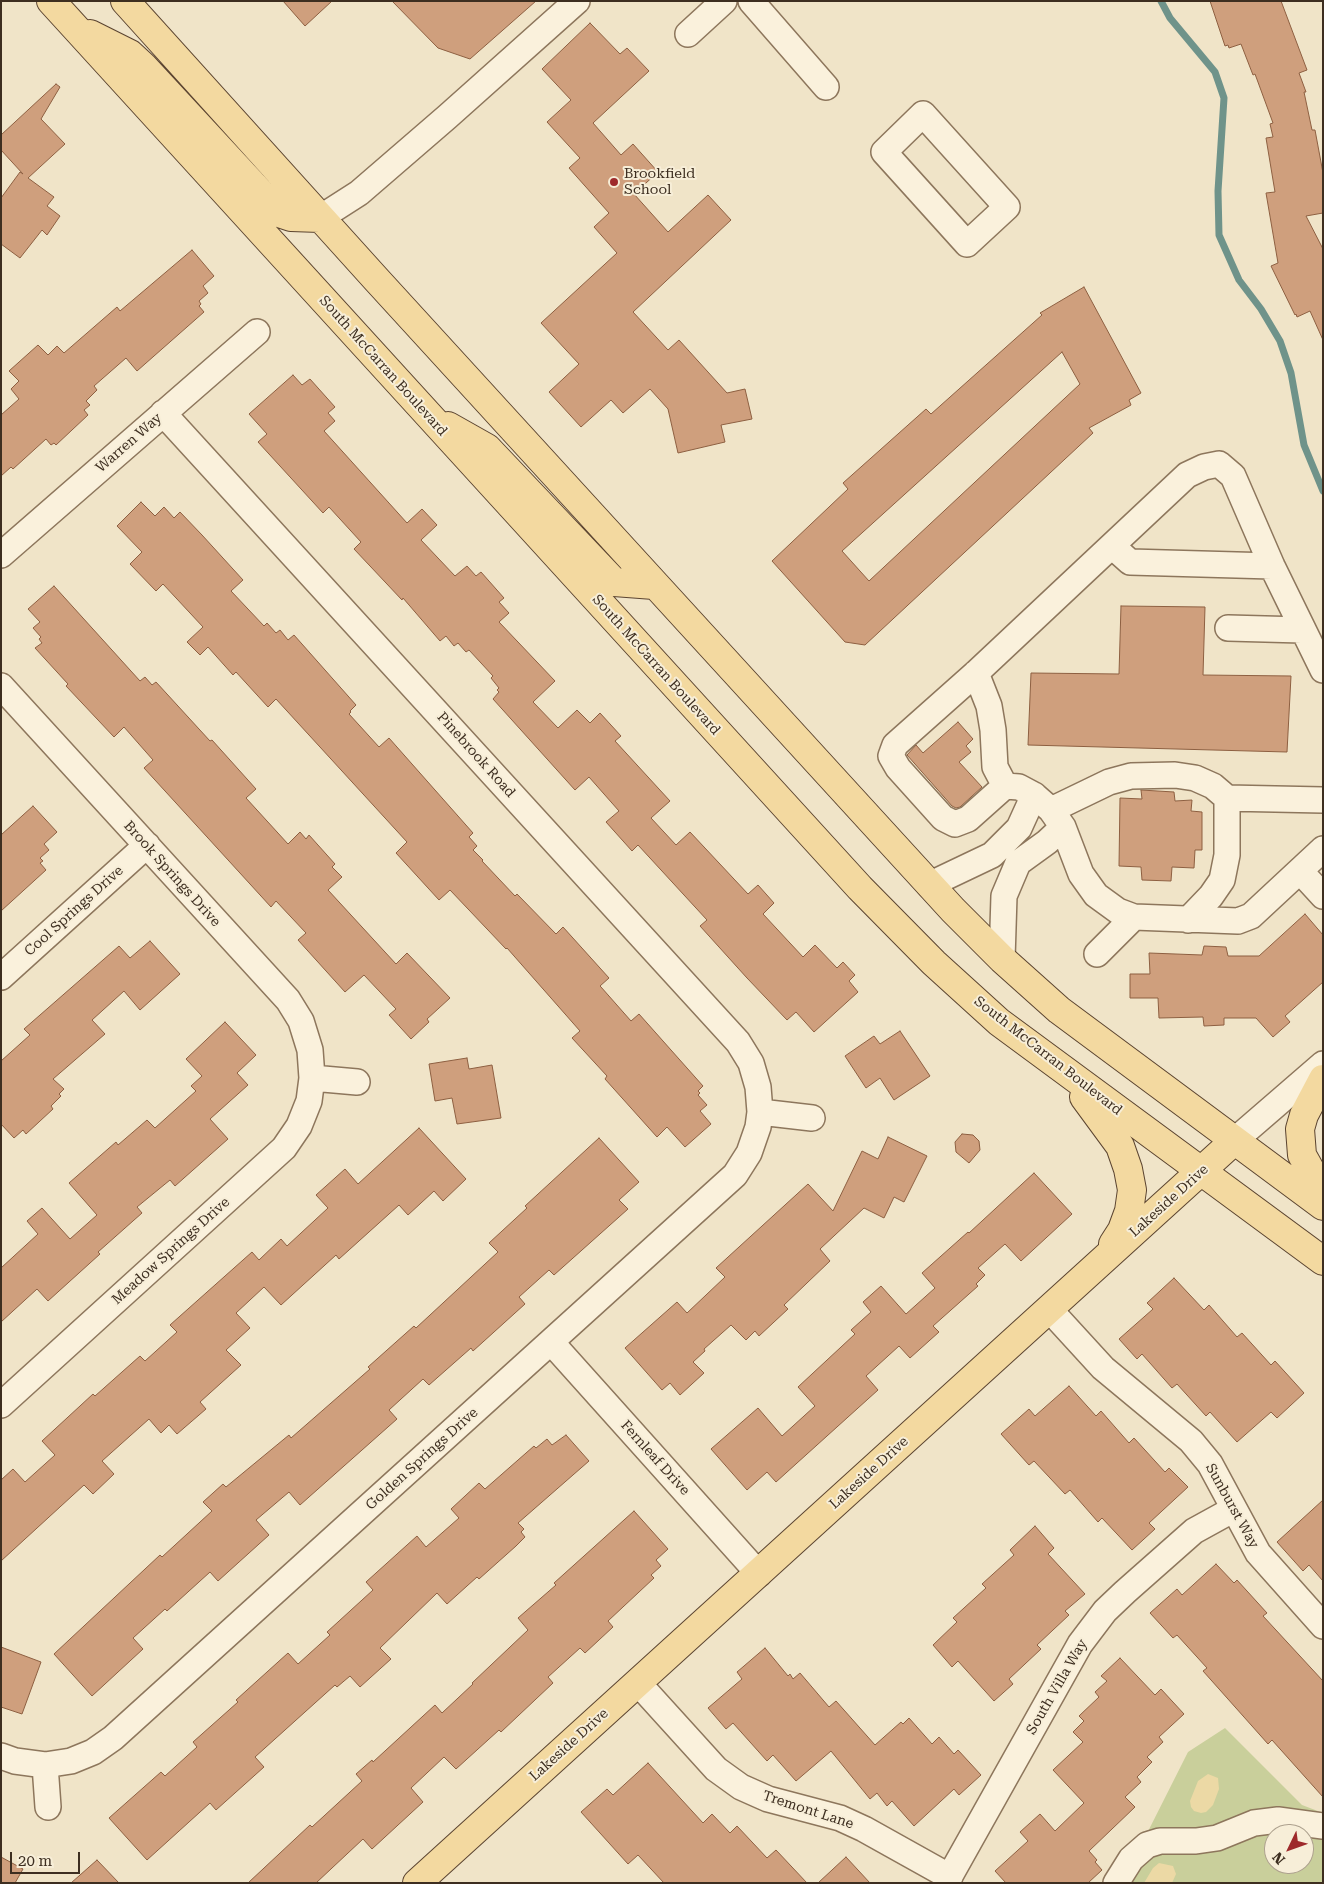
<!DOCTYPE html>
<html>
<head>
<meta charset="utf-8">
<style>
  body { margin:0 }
  #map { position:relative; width:1324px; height:1884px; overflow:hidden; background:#f0e4c8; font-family:"Roboto Serif",serif }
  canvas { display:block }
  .frame { position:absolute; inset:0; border:2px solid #3d2e20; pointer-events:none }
  .north { position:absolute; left:1264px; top:1824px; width:50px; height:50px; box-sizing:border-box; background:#f7eed8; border:1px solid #ada18e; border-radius:50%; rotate:228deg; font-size:14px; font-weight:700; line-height:20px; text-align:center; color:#3d2e20 }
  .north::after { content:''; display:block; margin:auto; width:18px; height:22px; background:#9e2a2b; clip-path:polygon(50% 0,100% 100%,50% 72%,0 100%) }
  .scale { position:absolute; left:10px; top:1852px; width:70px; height:22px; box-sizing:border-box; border:2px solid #3d2e20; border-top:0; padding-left:6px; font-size:15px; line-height:18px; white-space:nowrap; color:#3d2e20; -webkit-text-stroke:4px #f7eed8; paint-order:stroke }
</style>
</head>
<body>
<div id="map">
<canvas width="1324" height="1884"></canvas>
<div class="frame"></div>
<div class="north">N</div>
<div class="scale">20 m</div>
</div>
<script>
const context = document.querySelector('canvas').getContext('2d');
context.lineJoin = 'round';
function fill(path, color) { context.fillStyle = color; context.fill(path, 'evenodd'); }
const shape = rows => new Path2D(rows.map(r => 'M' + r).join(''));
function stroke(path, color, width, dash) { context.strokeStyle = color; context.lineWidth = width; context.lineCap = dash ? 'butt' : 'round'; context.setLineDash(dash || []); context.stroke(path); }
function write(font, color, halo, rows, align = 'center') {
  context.font = font + ' "Roboto Serif",serif'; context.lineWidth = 4; context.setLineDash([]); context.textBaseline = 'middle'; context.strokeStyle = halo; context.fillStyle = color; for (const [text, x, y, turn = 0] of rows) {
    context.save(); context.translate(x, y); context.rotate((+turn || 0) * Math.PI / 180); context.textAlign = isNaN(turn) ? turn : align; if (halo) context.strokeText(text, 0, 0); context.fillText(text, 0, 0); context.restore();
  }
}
fill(shape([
  [1225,1728,1302,1805,1323,1813,1323,1883,1122,1883,1188,1752],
  [1274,1834,1304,1834,1304,1864,1274,1864]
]), '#c9cf9b');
fill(shape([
  [1208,1774,1218,1778,1219,1789,1213,1805,1206,1812,1201,1813,1194,1811,1191,1807,1190,1801,1198,1781],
  [1159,1863,1173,1866,1176,1874,1172,1883,1144,1883,1153,1868]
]), '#ecd9a5');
stroke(shape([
  [1161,1,1170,18,1215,72,1224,98,1218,191,1219,235,1239,280,1261,309,1280,341,1291,373,1304,445,1323,491]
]), '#6f938a', 7);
const building = shape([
  [283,1,332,1,305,26,283,1],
  [392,1,536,1,470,59,438,48,392,1],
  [1210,1,1281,1,1307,70,1299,73,1306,92,1304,92,1312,130,1315,130,1323,173,1323,213,1306,216,1323,249,1323,340,1310,311,1297,317,1296,314,1295,315,1271,266,1278,263,1266,193,1275,192,1266,138,1273,137,1270,124,1273,123,1255,74,1253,75,1241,44,1229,48,1228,45,1225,46,1210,1],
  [590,23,620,54,627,48,649,71,593,123,621,155,633,144,658,172,634,194,668,232,708,195,731,220,633,312,668,350,679,340,727,393,745,389,752,419,721,425,725,442,678,453,668,409,650,389,623,413,611,400,581,427,549,392,579,364,541,323,617,253,594,227,609,213,569,168,580,158,547,122,571,100,542,69,590,23],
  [56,84,60,87,41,119,65,144,28,178,54,197,47,206,60,216,47,235,42,230,20,258,1,244,1,198,20,172,23,174,1,150,1,135,56,84],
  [192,250,214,276,203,286,208,293,199,301,201,304,199,306,204,312,137,371,126,358,94,386,97,390,86,401,90,405,84,410,88,415,56,445,54,443,51,445,46,439,13,469,11,467,1,476,1,415,19,399,11,389,19,381,9,371,38,345,48,355,57,346,64,353,117,307,120,311,192,250],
  [1084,287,1141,393,1129,400,1131,405,1089,428,1093,433,865,645,845,642,772,561,848,489,843,483,926,409,931,414,1042,315,1040,313,1084,287],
  [1062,352,1080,384,869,581,842,551,1062,352],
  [293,375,302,385,310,379,335,407,328,413,335,421,324,431,407,523,422,509,437,525,421,540,455,576,467,566,476,576,481,572,504,598,499,602,509,613,499,622,555,681,533,702,558,728,577,710,590,723,600,713,621,736,615,741,670,801,651,818,676,845,690,832,748,894,758,885,774,903,763,914,803,957,815,945,837,968,843,962,855,975,849,981,858,992,814,1032,796,1012,787,1020,747,978,700,926,707,920,638,845,632,851,606,822,619,811,589,777,575,790,493,699,499,692,497,690,499,688,491,678,493,676,469,650,466,652,458,643,454,646,446,636,440,641,403,598,402,600,354,549,361,542,329,507,323,513,258,442,267,434,249,414,293,375],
  [141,502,155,516,164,507,174,518,180,512,202,535,243,580,231,591,264,626,267,623,276,633,280,630,288,640,294,635,356,705,350,711,351,712,349,714,379,747,389,738,473,833,469,837,477,846,473,850,483,860,482,861,515,896,517,894,556,934,563,927,609,978,600,986,601,987,631,1021,639,1014,703,1086,698,1091,700,1093,698,1095,707,1105,700,1111,711,1124,685,1147,667,1127,657,1137,605,1079,607,1076,572,1038,580,1031,507,948,506,949,450,890,439,900,396,853,407,842,276,699,268,707,236,672,233,675,208,647,200,655,187,642,203,627,163,584,156,591,130,564,142,552,117,526,141,502],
  [54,586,140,681,145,677,152,685,156,682,210,741,212,740,256,789,246,798,288,844,300,832,306,839,309,835,335,864,332,867,342,877,328,890,396,964,407,953,450,998,427,1019,429,1022,411,1039,389,1015,396,1009,364,975,345,992,298,940,306,933,276,901,271,907,144,768,153,760,124,727,114,737,66,686,68,684,35,648,42,643,39,639,41,637,33,628,40,622,28,609,54,586],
  [1121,606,1205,607,1203,675,1291,676,1287,752,1028,745,1031,673,1119,674,1121,606],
  [958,722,973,739,966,746,971,752,959,762,982,787,960,807,956,808,952,806,907,755,916,745,923,753,958,722],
  [1141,790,1174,792,1175,801,1192,800,1191,811,1202,812,1202,850,1195,850,1194,868,1172,867,1171,881,1142,880,1141,867,1119,866,1120,798,1142,799,1141,790],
  [33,806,57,832,44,844,49,850,40,858,43,861,40,863,46,870,1,911,1,835,33,806],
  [1305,914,1323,935,1323,982,1285,1016,1290,1022,1273,1037,1256,1018,1224,1018,1224,1025,1204,1026,1203,1017,1159,1018,1158,998,1130,998,1130,974,1150,974,1149,953,1202,955,1204,946,1226,947,1228,956,1259,956,1305,914],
  [150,941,180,974,140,1010,124,991,92,1020,105,1034,53,1079,64,1089,59,1094,61,1096,51,1106,53,1109,26,1134,23,1130,14,1138,1,1124,1,1061,30,1035,24,1029,119,946,130,958,150,941],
  [225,1022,256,1055,237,1073,248,1085,210,1119,228,1139,175,1186,170,1180,137,1207,142,1213,98,1252,100,1254,48,1301,37,1289,1,1322,1,1268,38,1234,27,1221,42,1208,70,1239,97,1215,69,1183,116,1142,118,1145,147,1120,155,1128,196,1091,191,1086,202,1076,186,1059,225,1022],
  [900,1031,930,1076,894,1100,880,1078,866,1088,845,1056,874,1036,880,1044,900,1031],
  [467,1058,469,1069,492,1065,501,1118,457,1124,452,1098,435,1101,429,1064,467,1058],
  [419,1128,466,1179,443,1201,434,1191,408,1215,399,1205,339,1259,336,1255,281,1305,264,1287,236,1313,250,1328,226,1350,241,1365,200,1402,206,1409,177,1434,169,1425,161,1433,149,1419,102,1461,114,1474,93,1494,84,1485,1,1561,1,1480,13,1469,25,1482,55,1455,42,1441,93,1394,95,1396,140,1356,145,1361,177,1332,170,1325,252,1252,259,1260,281,1239,287,1246,328,1208,316,1195,345,1169,358,1184,419,1128],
  [962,1134,973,1135,979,1141,980,1150,969,1163,956,1152,955,1142,962,1134],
  [888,1137,927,1156,904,1202,894,1197,884,1218,864,1208,820,1249,830,1261,784,1305,788,1309,759,1336,755,1331,746,1340,731,1325,704,1349,705,1351,693,1362,704,1373,680,1395,670,1383,662,1390,625,1348,677,1302,687,1313,725,1277,716,1268,808,1184,833,1211,862,1151,878,1159,888,1137],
  [599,1138,639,1182,619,1200,628,1209,554,1275,549,1270,519,1297,525,1304,473,1351,471,1348,429,1385,423,1379,389,1410,397,1419,300,1505,289,1492,256,1520,269,1535,218,1581,210,1572,167,1611,165,1609,133,1638,143,1649,92,1696,54,1654,160,1555,162,1557,212,1511,203,1502,223,1484,226,1487,289,1435,291,1438,370,1369,368,1367,414,1326,416,1328,498,1252,489,1243,527,1208,525,1206,599,1138],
  [1034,1173,1072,1214,1021,1261,1005,1244,978,1268,985,1275,976,1284,978,1286,933,1326,939,1332,910,1358,899,1346,866,1376,878,1390,776,1482,767,1472,747,1490,711,1449,758,1408,782,1436,815,1406,798,1387,855,1334,851,1330,871,1312,863,1302,881,1286,906,1314,935,1288,922,1273,968,1232,969,1233,1034,1173],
  [1174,1278,1204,1310,1209,1305,1237,1337,1242,1333,1271,1365,1275,1361,1304,1393,1277,1418,1271,1412,1237,1442,1210,1412,1206,1416,1177,1384,1172,1388,1142,1354,1137,1359,1119,1339,1153,1309,1147,1303,1174,1278],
  [1069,1386,1096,1416,1101,1411,1129,1443,1134,1438,1165,1472,1169,1468,1188,1487,1149,1523,1155,1529,1132,1550,1102,1518,1098,1522,1070,1490,1065,1494,1034,1461,1029,1465,1001,1434,1029,1409,1035,1416,1069,1386],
  [566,1435,589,1461,518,1523,524,1529,521,1532,525,1537,516,1546,479,1579,477,1577,447,1604,437,1593,380,1648,391,1659,360,1687,350,1676,337,1687,335,1685,255,1757,264,1767,216,1810,210,1803,147,1860,109,1818,161,1772,165,1776,197,1747,193,1742,238,1702,236,1700,288,1653,298,1664,330,1635,327,1632,373,1590,366,1582,417,1536,426,1547,459,1518,451,1509,479,1483,485,1489,534,1446,536,1448,547,1439,552,1445,566,1435],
  [1323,1500,1323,1581,1309,1565,1303,1571,1277,1542,1323,1500],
  [634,1511,668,1549,656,1560,661,1566,651,1575,654,1578,608,1621,613,1627,585,1653,580,1648,548,1677,553,1683,501,1732,499,1730,456,1769,444,1757,411,1788,423,1802,372,1849,363,1839,316,1883,248,1883,310,1825,312,1827,362,1781,356,1774,372,1760,373,1762,435,1705,442,1713,473,1684,472,1683,528,1630,518,1618,556,1585,554,1583,634,1511],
  [1035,1526,1054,1548,1048,1554,1085,1594,1065,1611,1069,1615,1037,1645,1041,1649,1009,1679,1013,1684,994,1701,958,1661,952,1667,933,1645,957,1622,953,1618,986,1588,982,1584,1014,1555,1010,1550,1035,1526],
  [1216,1564,1234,1583,1237,1580,1267,1613,1263,1616,1323,1681,1323,1797,1272,1740,1268,1744,1203,1671,1207,1668,1177,1635,1173,1638,1150,1613,1177,1589,1182,1595,1216,1564],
  [1,1647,41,1662,22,1714,1,1707,1,1647],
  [765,1648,788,1676,790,1674,793,1679,800,1673,829,1707,836,1701,875,1745,901,1722,903,1724,909,1718,932,1744,939,1737,954,1754,958,1750,981,1775,959,1795,954,1789,914,1826,892,1801,887,1806,877,1793,870,1799,831,1751,796,1781,773,1755,767,1761,733,1723,726,1729,708,1708,742,1679,737,1672,765,1648],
  [1120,1658,1155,1695,1161,1689,1184,1714,1159,1737,1163,1742,1147,1757,1152,1762,1137,1777,1141,1782,1125,1797,1135,1807,1089,1851,1097,1860,1095,1862,1102,1870,1088,1883,1006,1883,995,1871,1028,1841,1020,1832,1040,1814,1055,1831,1084,1803,1053,1770,1083,1742,1073,1732,1084,1721,1079,1716,1099,1697,1095,1692,1107,1681,1101,1676,1120,1658],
  [648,1763,703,1823,712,1814,730,1833,737,1826,767,1858,776,1850,807,1883,664,1883,638,1855,628,1864,581,1812,607,1789,613,1795,648,1763],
  [1,1857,23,1869,15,1883,1,1883,1,1857],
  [846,1857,870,1883,818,1883,846,1857],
  [97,1860,119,1883,71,1883,97,1860]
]);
fill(building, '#cf9f7d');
stroke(building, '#8d5f41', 1);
const minor = shape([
  [751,1,826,87],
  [688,34,724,1],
  [923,114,1007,207,967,244,884,152,923,114],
  [320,218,359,193,447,117,577,1],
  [1112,546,1130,562,1272,566],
  [1,555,257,332],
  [1228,628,1302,630],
  [1323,670,1272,566,1233,476,1219,464,1204,467,1187,475,976,673,895,745,891,756,898,768,943,818,955,824,968,819,1005,786,1019,787,1034,795,1051,810,1063,827,1081,874,1096,895,1118,911,1134,917,1238,921,1251,916,1323,849],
  [976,673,989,706,993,730,995,767,1005,786],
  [1,686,288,1000,301,1021,310,1050,312,1078,309,1101,299,1126,284,1148,1,1405],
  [1051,810,1109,782,1131,776,1175,775,1195,778,1213,786,1227,798,1323,800],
  [1300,871,1323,896],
  [929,885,992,855,1019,828,1034,795],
  [1188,920,1211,896,1222,880,1227,855,1227,798],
  [1097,954,1134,917],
  [1002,959,1004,896,1018,863,1047,842,1063,827],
  [1,977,147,845],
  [312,1078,357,1082],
  [760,1112,812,1118],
  [1234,1141,1323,1064],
  [1049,1309,1103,1368,1191,1441,1210,1464,1258,1553,1323,1626],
  [551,1342,759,1574],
  [638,1683,716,1769,741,1787,768,1799,840,1818,864,1829,950,1877],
  [1,1756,15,1761,45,1765,71,1761,93,1752,113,1738,735,1175,749,1153,758,1127,760,1112,758,1087,751,1063,738,1042,163,413],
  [45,1765,48,1807],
  [946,1883,1080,1644,1105,1611,1125,1592,1194,1531,1234,1509],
  [1116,1883,1131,1859,1147,1845,1160,1841,1196,1841,1217,1838,1254,1823,1278,1820,1323,1826]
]);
const major = shape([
  [51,1,860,888,934,963,999,1022,1323,1261],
  [125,1,376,279,953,910,1002,959,1059,1010,1323,1206],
  [90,34,130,54,143,66,279,213,291,217,320,218],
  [448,426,487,448,614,582,654,585],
  [1323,1079,1304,1115,1300,1129,1302,1155,1323,1193],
  [1084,1097,1120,1146,1128,1169,1132,1190,1129,1211,1122,1230,1113,1244],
  [417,1883,1234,1141]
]);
stroke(minor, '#8d765c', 28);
stroke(major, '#5b4430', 30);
stroke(minor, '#faf1dc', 25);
stroke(major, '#f3d9a0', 28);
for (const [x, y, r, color] of [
  [614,182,5,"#9e2a2b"]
]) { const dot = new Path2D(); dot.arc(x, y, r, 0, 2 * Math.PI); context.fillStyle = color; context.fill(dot); stroke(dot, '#f7eed8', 2); }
write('14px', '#3d2e20', '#f7eed8', [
  ["Brookfield",624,174],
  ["School",624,190]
], 'left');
write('14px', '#3d2e20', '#f7eed8', [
  ["South McCarran Boulevard",383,366,48],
  ["Warren Way",129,443,-41],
  ["South McCarran Boulevard",656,665,48],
  ["Pinebrook Road",476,755,48],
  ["Brook Springs Drive",172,874,48],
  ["Cool Springs Drive",74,911,-42],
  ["South McCarran Boulevard",1048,1056,38],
  ["Lakeside Drive",1169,1201,-42],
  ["Meadow Springs Drive",171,1251,-42],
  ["Fernleaf Drive",655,1458,48],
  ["Golden Springs Drive",422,1459,-42],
  ["Lakeside Drive",869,1473,-42],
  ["Sunburst Way",1232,1506,61],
  ["South Villa Way",1057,1687,-60],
  ["Lakeside Drive",569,1745,-42],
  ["Tremont Lane",808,1810,18]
]);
</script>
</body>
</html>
